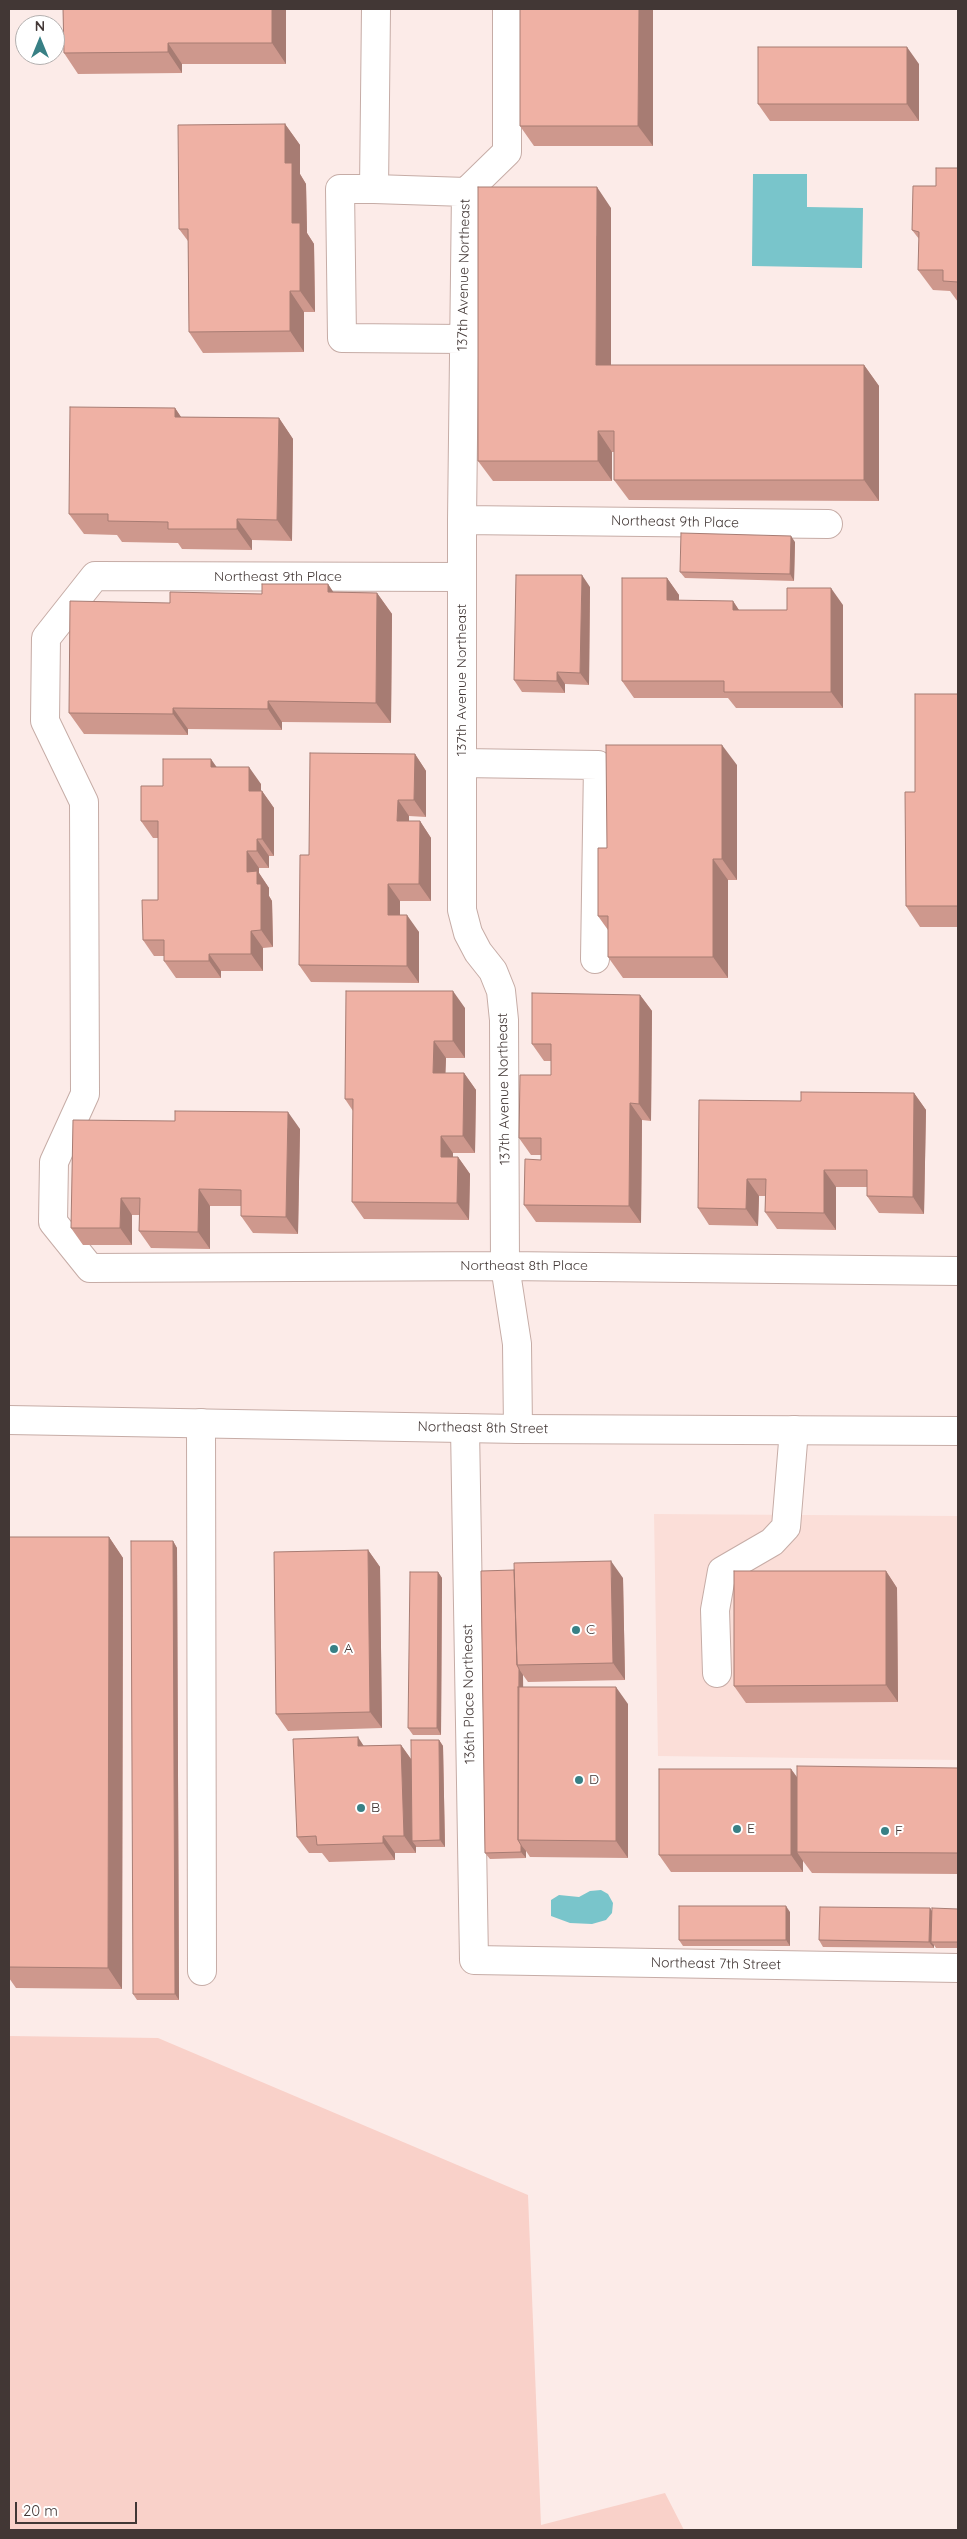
<!DOCTYPE html>
<html>
<head>
<meta charset="utf-8">
<style>
  body { margin:0 }
  #map { position:relative; width:967px; height:2539px; overflow:hidden; background:#fcebe8; font-family:Quicksand,sans-serif }
  canvas { display:block }
  .frame { position:absolute; inset:0; border:10px solid #423735; pointer-events:none }
  .north { position:absolute; left:15px; top:15px; width:50px; height:50px; box-sizing:border-box; background:#fff; border:1px solid #b3afae; border-radius:50%; rotate:0deg; font-size:14px; font-weight:700; line-height:20px; text-align:center; color:#423735 }
  .north::after { content:''; display:block; margin:auto; width:18px; height:22px; background:#388085; clip-path:polygon(50% 0,100% 100%,50% 72%,0 100%) }
  .scale { position:absolute; left:15px; top:2502px; width:122px; height:22px; box-sizing:border-box; border:2px solid #423735; border-top:0; padding-left:6px; font-size:15px; line-height:18px; white-space:nowrap; color:#423735; -webkit-text-stroke:4px #fff; paint-order:stroke }
</style>
</head>
<body>
<div id="map">
<canvas width="967" height="2539"></canvas>
<div class="frame"></div>
<div class="north">N</div>
<div class="scale">20 m</div>
</div>
<script>
const context = document.querySelector('canvas').getContext('2d');
context.lineJoin = 'round';
function fill(path, color) { context.fillStyle = color; context.fill(path, 'evenodd'); }
const shape = rows => new Path2D(rows.map(r => 'M' + r).join(''));
function stroke(path, color, width, dash) { context.strokeStyle = color; context.lineWidth = width; context.lineCap = dash ? 'butt' : 'round'; context.setLineDash(dash || []); context.stroke(path); }
function write(font, color, halo, rows, align = 'center') {
  context.font = font + ' Quicksand,sans-serif'; context.lineWidth = 4; context.setLineDash([]); context.textBaseline = 'middle'; context.strokeStyle = halo; context.fillStyle = color; for (const [text, x, y, turn = 0] of rows) {
    context.save(); context.translate(x, y); context.rotate((+turn || 0) * Math.PI / 180); context.textAlign = isNaN(turn) ? turn : align; if (halo) context.strokeText(text, 0, 0); context.fillText(text, 0, 0); context.restore();
  }
}
fill(shape([
  [654,1514,958,1516,958,1760,658,1756]
]), '#fbded8');
fill(shape([
  [9,2036,158,2038,528,2195,541,2525,665,2493,684,2530,9,2530]
]), '#f9d1c9');
fill(shape([
  [753,174,807,174,807,207,863,208,862,268,752,266],
  [601,1890,608,1894,613,1903,612,1913,606,1920,592,1924,570,1923,551,1916,551,1900,559,1895,579,1897,590,1891]
]), '#79c5cb');
const minor = shape([
  [376,9,374,189,466,192,462,520,462,910,468,933,478,952,493,971,501,991,504,1020,505,1266,517,1344,518,1429],
  [374,189,340,189,342,338,464,339],
  [466,192,507,152,507,9],
  [462,520,828,524],
  [462,577,95,576,46,638,45,721,84,802,85,1094,54,1162,53,1222,90,1268,505,1266,958,1271],
  [462,763,598,765,595,959],
  [201,1423,202,1971],
  [465,1428,474,1960,958,1968],
  [717,1673,715,1610,722,1571,772,1542,786,1527,794,1430]
]);
const major = shape([
  [9,1420,518,1429,958,1431]
]);
stroke(minor, '#c6aca6', 30);
stroke(major, '#c6aca6', 30);
stroke(minor, '#fff', 28);
stroke(major, '#fff', 28);
fill(shape([
  [63,9,286,9,286,64,182,64,182,73,78,74,64,53],
  [520,9,653,9,653,146,534,146,520,126],
  [919,64,919,121,770,121,758,104],
  [285,124,300,145,300,174,306,184,307,233,314,244,315,312,304,312,304,352,203,353,189,332,188,241,179,229],
  [958,168,958,302,950,291,933,290,918,270,919,239,912,230,936,186],
  [611,208,611,365,864,365,879,386,879,501,629,500,614,480,614,452,612,452,612,481,493,481,478,461],
  [175,408,181,417,279,418,293,439,292,541,252,540,252,550,182,549,178,543,122,542,117,535,84,534,69,514],
  [795,542,794,581,685,578,680,572],
  [667,578,679,595,679,601,733,601,739,610,787,610,843,605,843,708,736,708,728,698,634,698,622,681],
  [328,584,333,592,377,593,392,614,391,723,282,722,282,730,188,729,188,735,84,734,69,713,170,603,262,594],
  [590,587,589,685,565,684,565,693,522,692,514,680],
  [958,694,958,927,920,927,906,906,915,792],
  [415,754,426,771,426,817,409,816,409,821,420,821,431,838,431,901,400,901,400,915,419,932,419,983,311,982,299,965,309,855],
  [737,765,737,880,728,880,728,978,623,978,608,957,608,930,598,916,607,848],
  [217,767,261,784,261,791,262,791,274,808,274,856,269,856,269,868,259,868,259,873,269,888,269,896,272,901,273,947,263,948,263,971,221,971,221,978,176,978,164,961,164,956,154,956,143,940,158,900,158,838,153,838,141,821,163,786],
  [640,995,652,1011,651,1121,642,1120,641,1223,536,1222,524,1205,541,1160,541,1155,531,1155,519,1138,551,1075,551,1061,544,1061,532,1044],
  [465,1008,465,1058,446,1058,445,1073,464,1073,476,1090,475,1153,453,1153,453,1157,458,1157,470,1174,469,1220,364,1219,352,1202,353,1111,345,1099],
  [914,1093,926,1110,924,1214,879,1213,867,1196,867,1187,836,1187,836,1230,777,1229,765,1212,765,1196,759,1196,758,1226,709,1225,698,1208,801,1101],
  [175,1121,300,1129,298,1234,253,1233,241,1216,241,1206,210,1206,210,1249,151,1248,139,1231,140,1215,132,1215,132,1245,83,1245,71,1228],
  [9,1537,109,1537,123,1558,122,1989,16,1988,9,1978],
  [173,1541,177,1548,179,2000,137,2000,133,1994],
  [368,1550,380,1567,382,1728,288,1731,276,1714],
  [481,1571,623,1578,625,1680,528,1682,523,1675,523,1687,628,1704,628,1858,530,1857,526,1851,526,1858,490,1859,485,1853],
  [886,1571,897,1588,898,1702,746,1703,734,1686],
  [438,1572,442,1578,441,1735,413,1735,408,1728],
  [439,1740,443,1746,445,1847,416,1847,416,1846,416,1853,395,1853,395,1860,329,1862,322,1853,309,1853,297,1837,364,1746,401,1745,411,1759],
  [958,1768,958,1874,812,1873,803,1861,803,1872,671,1872,659,1855,791,1769,797,1777],
  [930,1908,932,1911,958,1909,958,1948,936,1948,934,1945,934,1948,823,1947,819,1940],
  [790,1912,790,1946,683,1946,679,1940]
]), '#ce988d');
fill(shape([
  [272,9,286,9,286,64,272,43],
  [639,9,653,9,653,146,638,126],
  [168,43,182,64,182,73,168,52],
  [907,47,919,64,919,121,907,104],
  [285,124,300,145,300,174,306,184,307,233,314,244,315,312,300,291,285,163],
  [597,187,611,208,611,386,596,365],
  [290,291,304,312,304,352,290,331],
  [864,365,879,386,879,501,864,480],
  [175,408,189,429,175,417],
  [279,418,293,439,292,541,277,520],
  [598,431,612,452,612,481,598,461],
  [237,519,252,540,252,550,237,529],
  [791,536,795,542,794,581,790,574],
  [582,575,590,587,589,685,580,673],
  [667,578,679,595,679,617,667,600],
  [328,584,342,605,328,592],
  [831,588,843,605,843,708,831,692],
  [377,593,392,614,391,723,376,703],
  [733,601,744,618,733,610],
  [557,672,565,684,565,693,557,681],
  [268,701,282,722,282,730,268,709],
  [173,708,188,729,188,735,173,714],
  [722,745,737,765,737,880,722,859],
  [415,754,426,771,426,817,414,800],
  [211,759,223,776,211,767],
  [249,767,261,784,261,808,249,791],
  [262,791,274,808,274,856,262,839],
  [398,800,409,816,409,838,397,821],
  [420,821,431,838,431,901,419,884],
  [257,839,269,856,269,868,257,851],
  [247,851,259,868,259,873,269,888,269,896,272,901,273,947,261,930,247,872],
  [713,859,728,880,728,978,713,957],
  [388,884,400,901,400,932,388,915],
  [407,915,419,932,419,983,407,966],
  [251,931,263,948,263,971,251,954],
  [209,954,221,971,221,978,209,961],
  [453,991,465,1008,465,1058,453,1041],
  [640,995,652,1011,651,1121,639,1104],
  [434,1041,446,1058,445,1090,433,1073],
  [464,1073,476,1090,475,1153,463,1136],
  [914,1093,926,1110,924,1214,913,1197],
  [630,1103,642,1120,641,1223,629,1206],
  [288,1112,300,1129,298,1234,286,1217],
  [441,1136,453,1153,453,1174,441,1157],
  [458,1157,470,1174,469,1220,457,1203],
  [824,1170,836,1187,836,1230,824,1213],
  [747,1179,759,1196,758,1226,746,1209],
  [199,1189,210,1206,210,1249,198,1232],
  [121,1198,132,1215,132,1245,120,1228],
  [109,1537,123,1558,122,1989,108,1968],
  [173,1541,177,1548,179,2000,175,1994],
  [368,1550,380,1567,382,1728,370,1712],
  [611,1561,623,1578,625,1680,613,1663],
  [886,1571,897,1588,898,1702,886,1685],
  [438,1572,442,1578,441,1735,437,1728],
  [519,1669,523,1675,525,1840,521,1840],
  [616,1687,628,1704,628,1858,616,1841],
  [358,1737,369,1754,358,1746],
  [439,1740,443,1746,445,1847,440,1840],
  [401,1745,413,1762,412,1841,416,1846,416,1853,404,1836],
  [791,1769,803,1786,797,1852,803,1861,803,1872,791,1855],
  [383,1836,395,1853,395,1860,383,1843],
  [521,1845,526,1851,526,1858,521,1852],
  [786,1906,790,1912,790,1946,786,1940],
  [930,1908,934,1915,931,1942,934,1945,934,1948,929,1942]
]), '#a77c73');
const building = shape([
  [63,9,272,9,272,43,168,43,168,52,64,53,63,9],
  [520,9,639,9,638,126,520,126,520,9],
  [758,47,907,47,907,104,758,104,758,47],
  [285,124,285,163,292,163,292,223,300,223,300,291,290,291,290,331,189,332,188,229,179,229,178,125,285,124],
  [936,168,958,168,958,282,943,281,943,270,918,270,919,232,912,230,913,186,936,186,936,168],
  [478,187,597,187,596,365,864,365,864,480,614,480,614,431,598,431,598,461,478,461,478,187],
  [70,407,175,408,175,417,279,418,277,520,237,519,237,529,168,529,168,522,108,521,108,514,69,514,70,407],
  [681,533,791,536,790,574,680,572,681,533],
  [516,575,582,575,580,673,557,672,557,681,514,680,516,575],
  [622,578,667,578,667,600,733,601,733,610,787,610,787,588,831,588,831,692,724,692,724,681,622,681,622,578],
  [262,584,328,584,328,592,377,593,376,703,268,701,268,709,173,708,173,714,69,713,70,601,170,603,170,592,262,594,262,584],
  [915,694,958,694,958,906,906,906,905,792,915,792,915,694],
  [606,745,722,745,722,859,713,859,713,957,608,957,608,916,598,916,598,848,607,848,606,745],
  [310,753,415,754,414,800,398,800,397,821,420,821,419,884,388,884,388,915,407,915,407,966,299,965,300,855,309,855,310,753],
  [163,759,211,759,211,767,249,767,249,791,262,791,262,839,257,839,257,851,247,851,247,872,257,871,257,884,261,884,261,930,251,931,251,954,209,954,209,961,164,961,164,940,143,940,142,900,158,900,158,821,141,821,141,786,163,786,163,759],
  [346,991,453,991,453,1041,434,1041,433,1073,464,1073,463,1136,441,1136,441,1157,458,1157,457,1203,352,1202,353,1099,345,1099,346,991],
  [532,993,640,995,639,1104,630,1103,629,1206,524,1205,525,1159,541,1160,541,1138,519,1138,520,1075,551,1075,551,1044,532,1044,532,993],
  [801,1092,914,1093,913,1197,867,1196,867,1170,824,1170,824,1213,765,1212,766,1179,747,1179,746,1209,698,1208,699,1100,801,1101,801,1092],
  [175,1111,288,1112,286,1217,241,1216,241,1190,199,1189,198,1232,139,1231,140,1198,121,1198,120,1228,71,1228,73,1120,175,1121,175,1111],
  [9,1537,109,1537,108,1968,9,1967,9,1537],
  [131,1541,173,1541,175,1994,133,1994,131,1541],
  [368,1550,370,1712,276,1714,274,1552,368,1550],
  [611,1561,613,1663,517,1665,514,1563,611,1561],
  [514,1570,517,1665,519,1669,518,1840,521,1845,521,1852,485,1853,481,1571,514,1570],
  [734,1571,886,1571,886,1685,734,1686,734,1571],
  [410,1572,438,1572,437,1728,408,1728,410,1572],
  [518,1687,616,1687,616,1841,518,1840,518,1687],
  [358,1737,358,1746,401,1745,404,1836,383,1836,383,1843,317,1845,316,1836,297,1837,293,1739,358,1737],
  [411,1740,439,1740,440,1840,412,1841,411,1740],
  [797,1766,958,1768,958,1853,797,1852,797,1766],
  [659,1769,791,1769,791,1855,659,1855,659,1769],
  [679,1906,786,1906,786,1940,679,1940,679,1906],
  [820,1907,930,1908,929,1942,819,1940,820,1907],
  [932,1908,958,1909,958,1942,931,1942,932,1908]
]);
fill(building, '#efb1a4');
stroke(building, '#a77c73', 1);
for (const [x, y, r, color] of [
  [576,1630,5,"#388085"],
  [334,1649,5,"#388085"],
  [579,1780,5,"#388085"],
  [361,1808,5,"#388085"],
  [737,1829,5,"#388085"],
  [885,1831,5,"#388085"]
]) { const dot = new Path2D(); dot.arc(x, y, r, 0, 2 * Math.PI); context.fillStyle = color; context.fill(dot); stroke(dot, '#fff', 2); }
write('14px', '#423735', '#fff', [
  ["137th Avenue Northeast",464,275,-89],
  ["Northeast 9th Place",675,522,1],
  ["Northeast 9th Place",278,577],
  ["137th Avenue Northeast",462,680,-90],
  ["137th Avenue Northeast",504,1089,-91],
  ["Northeast 8th Place",524,1266],
  ["Northeast 8th Street",483,1428,1],
  ["136th Place Northeast",469,1694,-91],
  ["Northeast 7th Street",716,1964,1]
]);
write('14px', '#423735', '#fff', [
  ["C",586,1630],
  ["A",344,1649],
  ["D",589,1780],
  ["B",371,1808],
  ["E",747,1829],
  ["F",895,1831]
], 'left');
</script>
</body>
</html>
